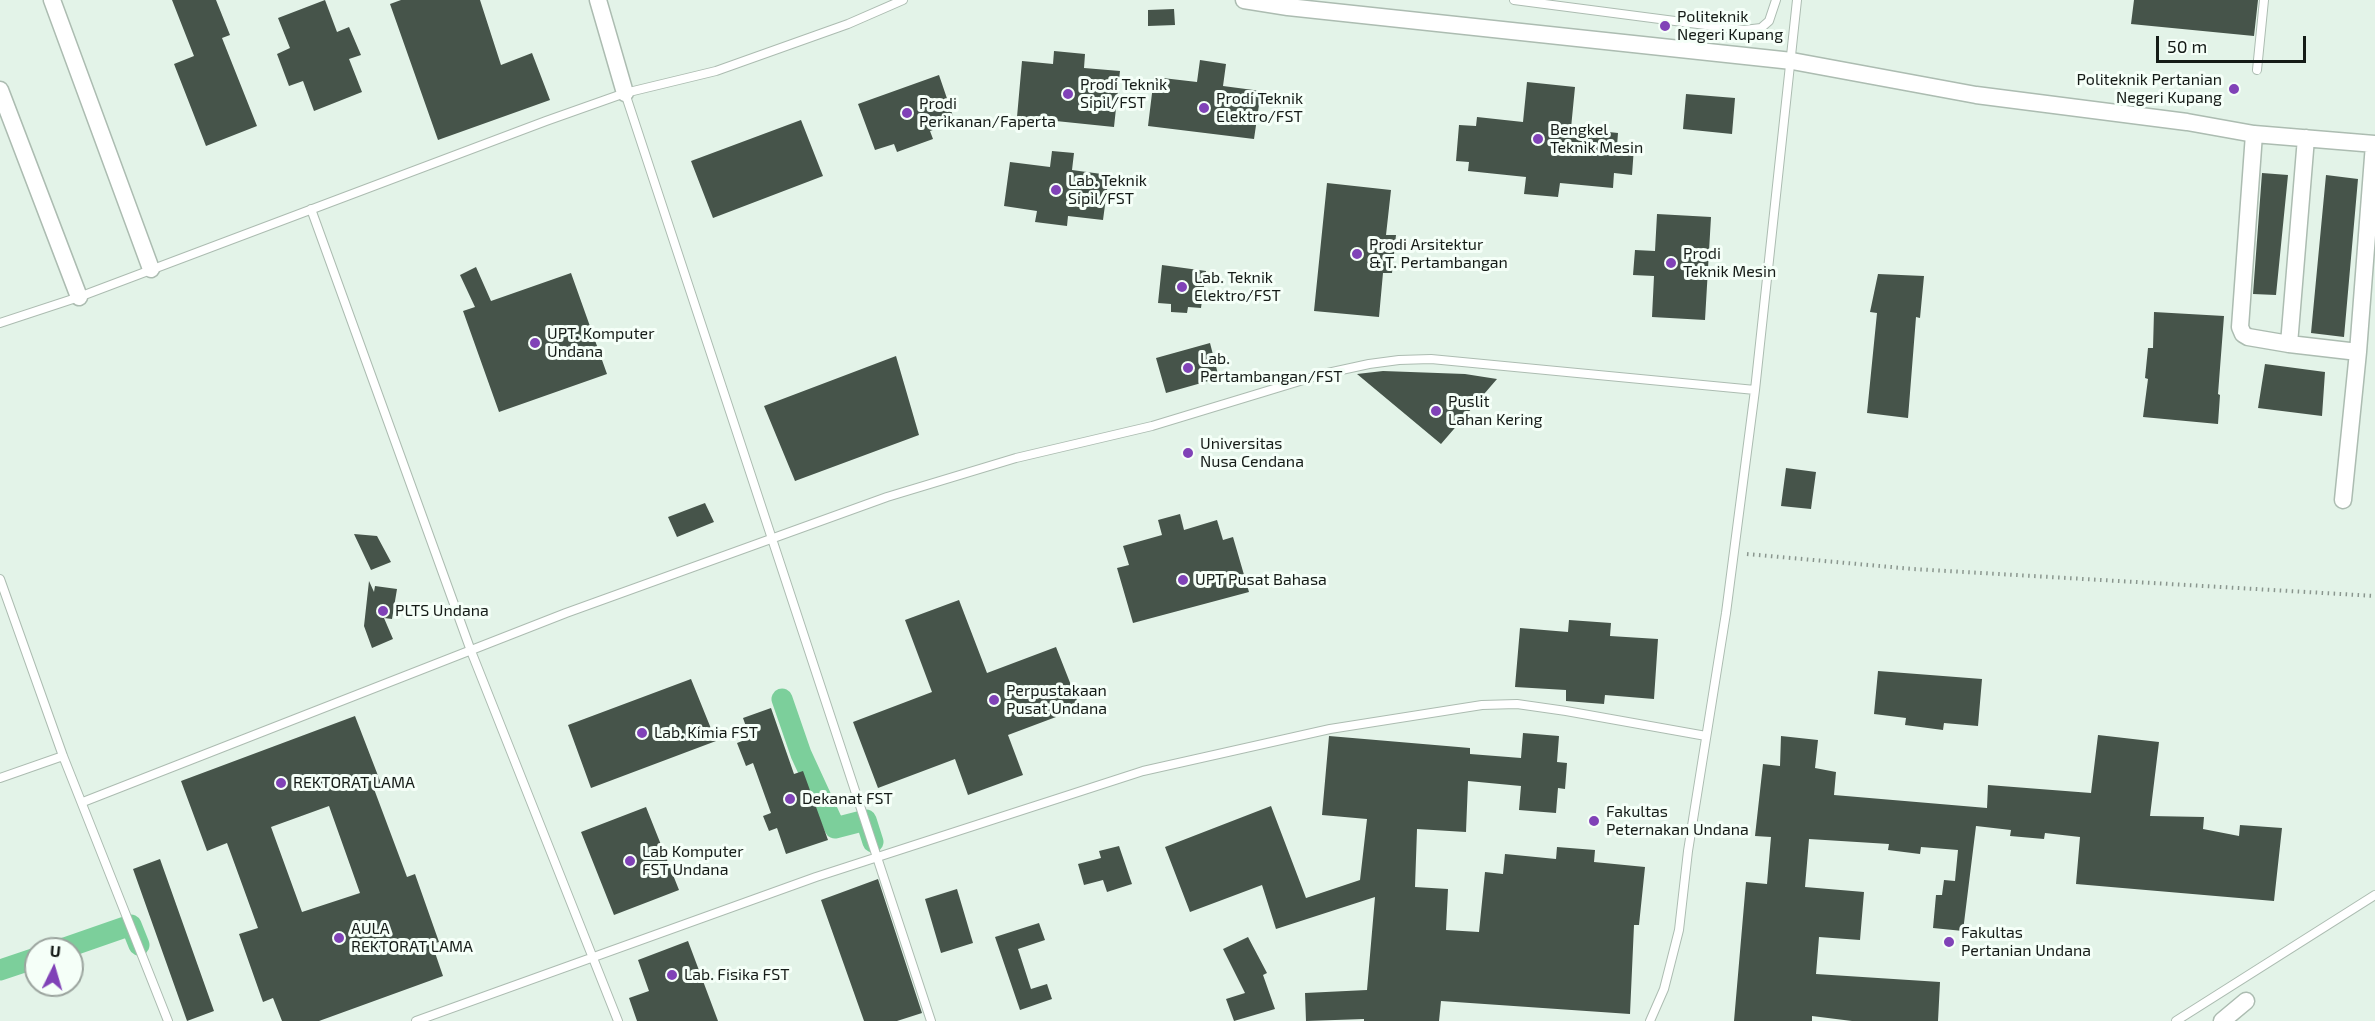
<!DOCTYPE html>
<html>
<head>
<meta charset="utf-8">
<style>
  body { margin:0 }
  #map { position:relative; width:2375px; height:1021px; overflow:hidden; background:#e3f3e8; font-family:"Exo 2",sans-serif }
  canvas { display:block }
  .north { position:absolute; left:24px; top:937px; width:60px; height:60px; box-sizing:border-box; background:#f5fff8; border:2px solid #9ba49e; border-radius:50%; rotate:5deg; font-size:16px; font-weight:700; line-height:24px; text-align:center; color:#151b17 }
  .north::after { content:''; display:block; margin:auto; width:21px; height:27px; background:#8042b7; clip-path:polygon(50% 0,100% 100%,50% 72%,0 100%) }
  .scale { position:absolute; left:2156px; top:36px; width:150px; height:27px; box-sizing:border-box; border:3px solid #151b17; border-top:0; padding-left:8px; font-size:18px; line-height:21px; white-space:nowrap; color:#151b17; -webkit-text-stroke:4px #f5fff8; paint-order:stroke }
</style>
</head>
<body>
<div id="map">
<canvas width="2375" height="1021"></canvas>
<div class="north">U</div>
<div class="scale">50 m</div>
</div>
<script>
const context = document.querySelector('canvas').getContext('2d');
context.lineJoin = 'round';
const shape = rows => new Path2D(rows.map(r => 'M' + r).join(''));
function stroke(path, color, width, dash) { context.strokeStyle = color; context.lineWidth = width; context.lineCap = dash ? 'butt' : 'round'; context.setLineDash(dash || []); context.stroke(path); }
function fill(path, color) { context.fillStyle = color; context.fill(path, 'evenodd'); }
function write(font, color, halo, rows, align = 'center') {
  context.font = font + ' "Exo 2",sans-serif'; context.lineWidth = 6; context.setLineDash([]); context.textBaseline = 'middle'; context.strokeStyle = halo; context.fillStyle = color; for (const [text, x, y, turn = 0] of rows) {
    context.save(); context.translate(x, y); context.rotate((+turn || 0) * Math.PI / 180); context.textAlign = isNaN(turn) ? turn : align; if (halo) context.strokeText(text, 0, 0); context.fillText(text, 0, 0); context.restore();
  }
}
stroke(shape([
  [782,699,801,754,835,828,866,820,873,842],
  [62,949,131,925,139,945],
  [0,970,36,958]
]), '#7ccf9b', 21);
fill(shape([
  [172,0,216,0,230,35,222,38,257,126,206,146,174,64,194,56],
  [325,0,337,32,349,27,361,55,349,59,362,92,314,111,303,81,289,86,277,54,290,48,278,18],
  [401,0,480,0,501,65,532,53,550,100,438,140,390,4],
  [2134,0,2258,0,2254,36,2131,24],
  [1174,9,1175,25,1148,26,1148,10],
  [1054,51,1085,54,1084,68,1120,71,1114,127,1017,117,1022,61,1053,64],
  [1200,60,1226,64,1223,86,1261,91,1254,139,1148,126,1154,77,1197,82],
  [939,75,955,122,930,131,933,139,897,152,894,144,875,150,858,104],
  [1527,82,1575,87,1571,128,1618,133,1617,146,1634,147,1632,175,1614,173,1613,188,1560,183,1558,197,1524,194,1526,177,1468,171,1469,162,1456,161,1459,125,1476,126,1477,117,1523,122],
  [1686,94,1735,98,1732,134,1683,129],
  [801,120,823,176,713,218,691,161],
  [1052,151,1074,153,1072,170,1109,175,1103,220,1068,216,1067,226,1035,222,1037,211,1004,206,1010,162,1050,167],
  [2262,173,2288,175,2276,295,2253,294],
  [2326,175,2358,179,2344,337,2311,333],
  [1327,183,1391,190,1386,235,1396,235,1392,273,1383,273,1379,317,1314,311],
  [1657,214,1711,217,1705,320,1652,317,1654,276,1633,275,1635,250,1655,251],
  [1162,265,1206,271,1201,308,1188,307,1187,313,1171,312,1171,304,1158,303],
  [476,267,491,301,571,273,607,374,499,412,463,311,475,307,460,275],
  [1878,274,1924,276,1920,318,1916,317,1908,418,1867,413,1877,313,1870,312],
  [2154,312,2224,316,2218,394,2220,395,2218,424,2143,417,2148,379,2145,378,2148,348,2153,348],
  [1210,343,1219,378,1166,393,1156,358],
  [896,356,919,435,795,481,764,406],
  [2265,364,2325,372,2322,416,2258,408],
  [1383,371,1465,374,1497,379,1441,444,1357,374],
  [1786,468,1816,472,1811,509,1781,506],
  [705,503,714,522,677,537,668,517],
  [1180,514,1184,530,1217,520,1223,540,1233,537,1249,592,1133,623,1117,568,1129,565,1123,546,1162,535,1158,520],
  [354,534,377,536,391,562,371,570],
  [369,581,374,592,375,586,397,589,392,619,384,618,393,639,372,648,364,626],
  [959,600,987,673,1056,647,1080,708,1008,735,1023,775,968,795,955,759,878,788,853,722,932,692,905,620],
  [1569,620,1611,623,1610,636,1658,639,1654,699,1605,695,1604,704,1566,701,1566,690,1515,687,1520,628,1568,632],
  [1878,671,1982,679,1978,726,1944,723,1943,730,1905,725,1906,718,1874,714],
  [691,679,716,741,591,788,568,725],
  [771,708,794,774,803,771,828,840,786,854,777,828,769,831,763,816,771,813,753,763,746,766,737,743,750,738,743,718],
  [355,716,382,786,374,789,407,877,415,874,439,942,432,944,443,976,319,1021,282,1021,273,998,263,1002,239,934,258,928,227,843,207,851,181,781],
  [329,806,360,893,302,912,271,827],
  [1523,733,1559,736,1557,762,1567,763,1565,789,1558,788,1556,813,1519,810,1521,786,1468,781,1466,832,1417,829,1415,887,1448,889,1446,930,1479,932,1485,872,1503,874,1505,854,1556,859,1557,847,1595,850,1594,862,1645,867,1639,925,1634,925,1630,1014,1441,1001,1439,1021,1364,1021,1364,1019,1306,1021,1305,993,1367,990,1375,897,1276,929,1262,885,1190,912,1165,847,1271,806,1306,898,1360,880,1367,819,1322,815,1329,736,1470,748,1470,754,1521,758],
  [2098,735,2159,742,2150,816,2204,817,2203,829,2239,836,2240,825,2282,828,2274,901,2076,884,2080,837,2045,833,2044,839,2010,836,2011,830,1976,826,1963,931,1933,928,1936,895,1942,895,1944,880,1955,881,1958,850,1921,847,1920,854,1888,850,1889,844,1809,839,1805,887,1864,892,1860,940,1819,937,1816,974,1940,982,1938,1021,1852,1021,1812,1016,1812,1021,1734,1021,1746,882,1767,884,1771,837,1755,836,1763,764,1780,766,1781,736,1818,740,1815,768,1836,772,1834,795,1987,808,1988,785,2091,793],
  [646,807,679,890,614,915,581,832],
  [1119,846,1132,884,1107,892,1103,880,1084,885,1078,864,1101,858,1099,851],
  [160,859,214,1011,187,1021,133,869],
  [878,879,922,1013,897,1021,864,1021,821,900],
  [957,889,973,943,941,953,925,899],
  [1039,923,1045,940,1018,949,1031,989,1047,984,1052,999,1020,1010,995,937],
  [1248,937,1267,973,1263,975,1275,1009,1234,1021,1226,999,1245,993,1223,949],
  [688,941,718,1021,637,1021,629,998,649,991,638,960]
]), '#46544a');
const lane = shape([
  [1514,0,1744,30,1761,28,1769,21,1776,0],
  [2257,70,2264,0],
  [625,93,931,1021],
  [311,209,471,651,618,1021],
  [0,323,79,297,546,121,625,93,716,71,848,24,903,0],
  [0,579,63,756,168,1021],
  [0,778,63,756],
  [83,802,566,613,887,497,1016,458,1152,426,1323,374,1369,364,1399,360,1431,359,1755,390],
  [416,1021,816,877,1143,771,1330,729,1482,705,1517,704,1566,711,1706,736],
  [1650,1021,1664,989,1679,930,1688,851,1726,613,1755,390,1797,0],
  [2176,1021,2375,895]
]);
const street = shape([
  [52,0,151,269],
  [598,0,625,93],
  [1244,0,1288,7,1792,61,1976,95,2187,122,2254,134,2375,144],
  [0,90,79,297],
  [2254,134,2240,327,2243,334,2248,337,2289,344,2358,352],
  [2289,344,2306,138],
  [2343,500,2358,352,2374,144],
  [2222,1021,2246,1001]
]);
stroke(lane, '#acbcb1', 10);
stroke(street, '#acbcb1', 19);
stroke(shape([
  [1747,554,1913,569,2375,596]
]), '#8a968e', 4, [1.5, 4.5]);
stroke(lane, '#fff', 8);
stroke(street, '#fff', 16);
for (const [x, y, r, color] of [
  [1665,26,6,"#8042b7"],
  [2234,89,6,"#8042b7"],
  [1068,94,6,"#8042b7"],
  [1204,108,6,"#8042b7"],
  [907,113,6,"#8042b7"],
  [1538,139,6,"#8042b7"],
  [1056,190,6,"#8042b7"],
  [1357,254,6,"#8042b7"],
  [1671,263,6,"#8042b7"],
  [1182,287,6,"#8042b7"],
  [535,343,6,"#8042b7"],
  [1188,368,6,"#8042b7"],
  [1436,411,6,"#8042b7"],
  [1188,453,6,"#8042b7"],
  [1183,580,6,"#8042b7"],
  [383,611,6,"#8042b7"],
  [994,700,6,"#8042b7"],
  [642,733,6,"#8042b7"],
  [281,783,6,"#8042b7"],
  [790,799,6,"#8042b7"],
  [1594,821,6,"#8042b7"],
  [630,861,6,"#8042b7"],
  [339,938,6,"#8042b7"],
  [1949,942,6,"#8042b7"],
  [672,975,6,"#8042b7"]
]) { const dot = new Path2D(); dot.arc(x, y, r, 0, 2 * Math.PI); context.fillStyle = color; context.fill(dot); stroke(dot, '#f5fff8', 2); }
write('16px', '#151b17', '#f5fff8', [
  ["Politeknik",1677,17],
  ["Negeri Kupang",1677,35],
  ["Politeknik Pertanian",2222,80,"right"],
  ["Negeri Kupang",2222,98,"right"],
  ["Prodi Teknik",1080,85],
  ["Sipil/FST",1080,103],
  ["Prodi Teknik",1216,99],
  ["Elektro/FST",1216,117],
  ["Prodi",919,104],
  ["Perikanan/Faperta",919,122],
  ["Bengkel",1550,130],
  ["Teknik Mesin",1550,148],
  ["Lab. Teknik",1068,181],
  ["Sipil/FST",1068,199],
  ["Prodi Arsitektur",1369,245],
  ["& T. Pertambangan",1369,263],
  ["Prodi",1683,254],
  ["Teknik Mesin",1683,272],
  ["Lab. Teknik",1194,278],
  ["Elektro/FST",1194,296],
  ["UPT. Komputer",547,334],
  ["Undana",547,352],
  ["Lab.",1200,359],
  ["Pertambangan/FST",1200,377],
  ["Puslit",1448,402],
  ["Lahan Kering",1448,420],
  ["Universitas",1200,444],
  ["Nusa Cendana",1200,462],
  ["UPT Pusat Bahasa",1195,580],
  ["PLTS Undana",395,611],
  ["Perpustakaan",1006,691],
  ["Pusat Undana",1006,709],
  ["Lab. Kimia FST",654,733],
  ["REKTORAT LAMA",293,783],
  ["Dekanat FST",802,799],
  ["Fakultas",1606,812],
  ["Peternakan Undana",1606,830],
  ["Lab Komputer",642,852],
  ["FST Undana",642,870],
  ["AULA",351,929],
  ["REKTORAT LAMA",351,947],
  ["Fakultas",1961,933],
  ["Pertanian Undana",1961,951],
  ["Lab. Fisika FST",684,975]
], 'left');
</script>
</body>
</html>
